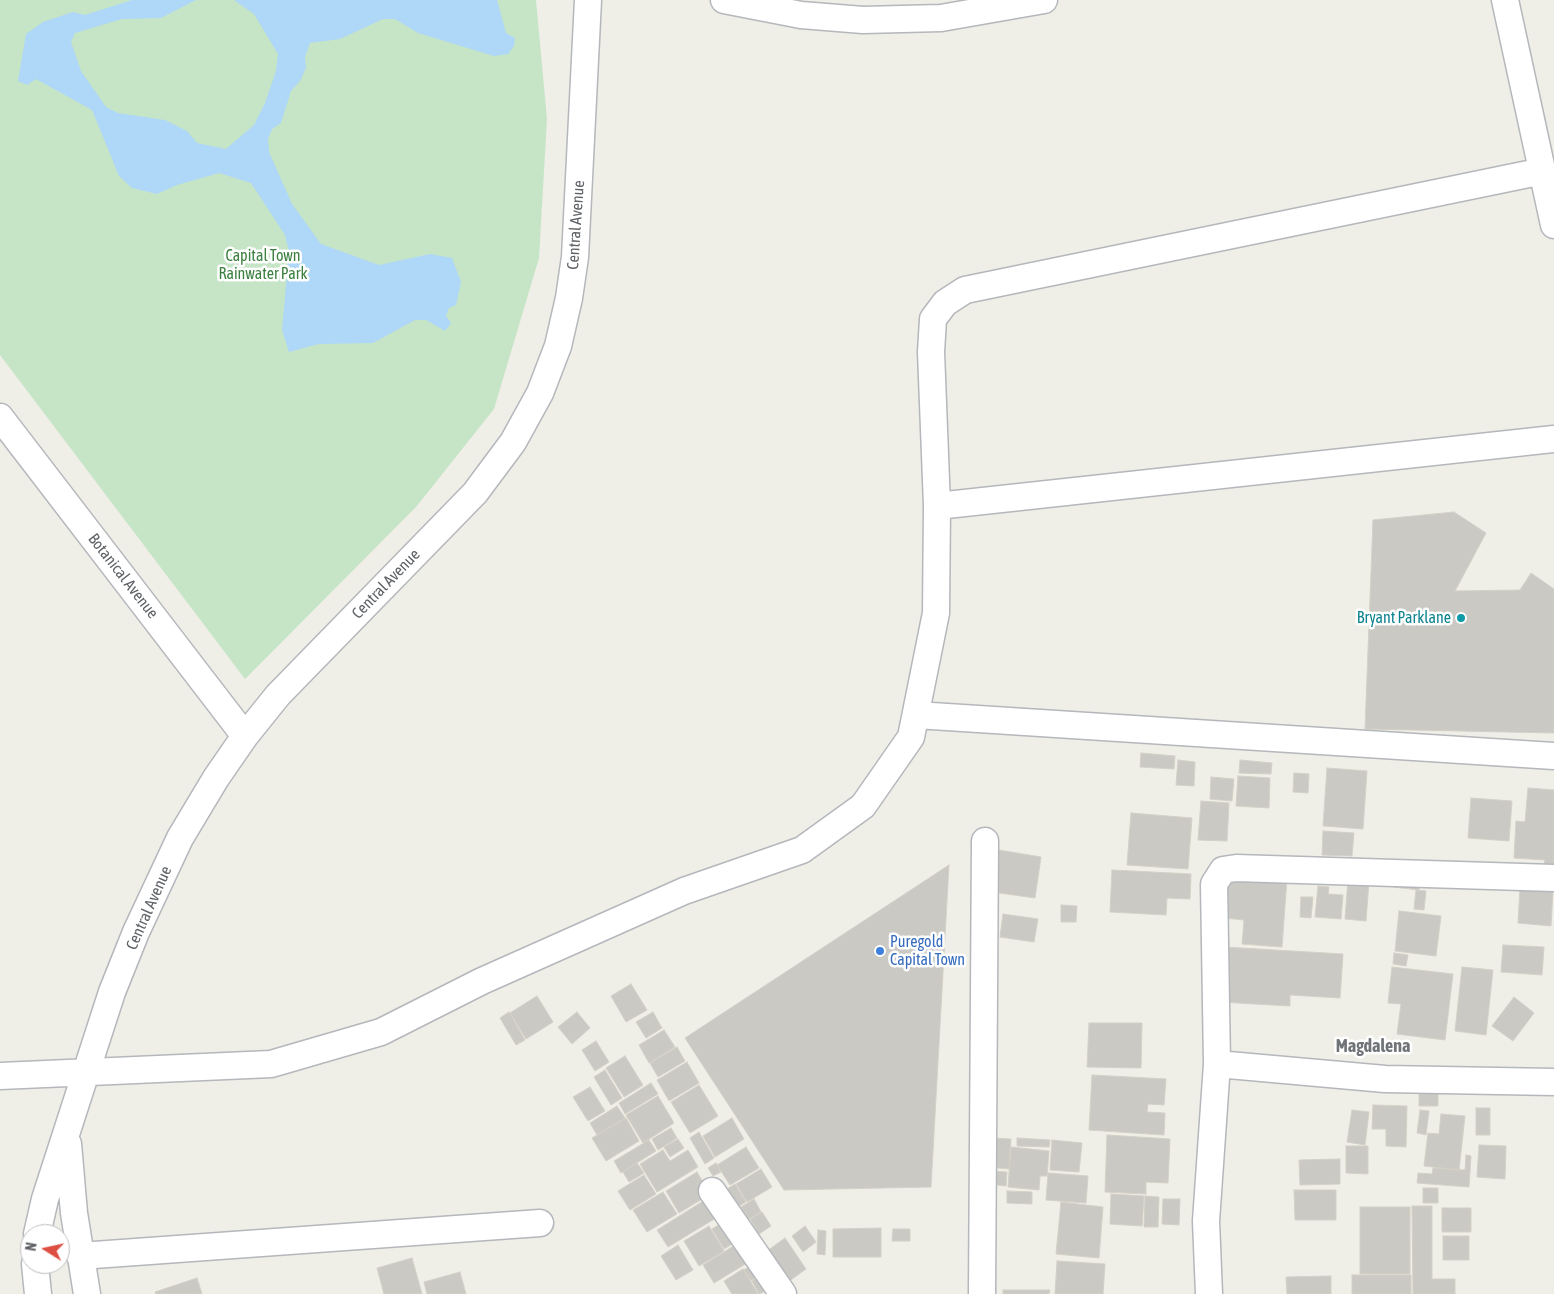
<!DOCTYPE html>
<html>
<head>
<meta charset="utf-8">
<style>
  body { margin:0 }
  #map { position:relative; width:1554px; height:1294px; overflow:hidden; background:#efeee7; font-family:"Asap Condensed",sans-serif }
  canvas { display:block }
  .north { position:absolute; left:20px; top:1224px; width:50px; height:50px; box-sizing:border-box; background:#fff; border:1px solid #bfc0c2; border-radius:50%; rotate:280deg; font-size:14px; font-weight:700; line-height:20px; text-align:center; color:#5f6266 }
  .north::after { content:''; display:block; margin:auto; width:18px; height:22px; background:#dc4f41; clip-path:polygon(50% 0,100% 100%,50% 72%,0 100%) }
</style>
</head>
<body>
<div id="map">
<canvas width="1554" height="1294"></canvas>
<div class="north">N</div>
</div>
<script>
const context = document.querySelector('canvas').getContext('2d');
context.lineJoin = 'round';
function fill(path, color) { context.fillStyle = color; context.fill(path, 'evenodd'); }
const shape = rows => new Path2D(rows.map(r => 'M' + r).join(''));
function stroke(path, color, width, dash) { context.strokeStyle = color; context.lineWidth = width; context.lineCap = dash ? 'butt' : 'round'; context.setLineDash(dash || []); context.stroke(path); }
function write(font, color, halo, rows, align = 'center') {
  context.font = font + ' "Asap Condensed",sans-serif'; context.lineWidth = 5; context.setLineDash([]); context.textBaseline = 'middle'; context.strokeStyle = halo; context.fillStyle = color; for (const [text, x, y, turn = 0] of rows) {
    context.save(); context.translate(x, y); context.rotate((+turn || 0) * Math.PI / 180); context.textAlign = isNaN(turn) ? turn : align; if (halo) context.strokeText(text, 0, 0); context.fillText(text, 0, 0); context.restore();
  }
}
fill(shape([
  [0,0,536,0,547,119,539,258,494,409,416,507,245,679,0,355]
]), '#c6e5c7');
fill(shape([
  [132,0,196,0,161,18,122,19,75,33,71,42,81,71,106,107,118,113,165,120,187,131,197,143,226,149,254,125,265,103,276,71,278,54,254,14,234,0,224,0,497,0,506,33,515,38,514,46,508,54,494,56,418,33,395,19,383,19,340,39,310,43,305,57,306,68,300,81,291,91,281,123,272,129,268,139,269,152,292,204,321,244,379,265,430,254,452,258,461,282,456,305,449,308,446,316,451,323,445,331,426,320,415,320,373,343,319,344,289,352,282,330,289,252,285,235,251,183,219,173,177,185,157,194,132,188,119,176,92,110,36,79,27,85,18,81,26,34,43,22,73,12,85,15]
]), '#aed7f8');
const building = shape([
  [1454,512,1486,533,1455,591,1520,590,1531,573,1554,589,1554,733,1365,729,1373,520,1454,512],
  [1141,753,1175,756,1174,769,1140,767,1141,753],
  [1178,760,1195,762,1194,786,1176,785,1178,760],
  [1240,760,1272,763,1271,774,1239,773,1240,760],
  [1327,768,1367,771,1363,829,1323,826,1327,768],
  [1294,773,1309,774,1308,793,1293,792,1294,773],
  [1238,776,1270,778,1269,808,1236,806,1238,776],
  [1211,777,1234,779,1232,801,1210,799,1211,777],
  [1528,788,1554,790,1554,864,1544,864,1545,860,1514,858,1516,821,1525,822,1528,788],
  [1471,798,1512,801,1509,841,1468,838,1471,798],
  [1201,801,1229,803,1227,841,1198,840,1201,801],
  [1131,813,1192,818,1188,869,1127,865,1131,813],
  [1323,831,1354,833,1352,856,1322,855,1323,831],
  [999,850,1041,857,1035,898,993,892,999,850],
  [949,865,931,1187,784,1190,685,1038,949,865],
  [1112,870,1191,874,1190,899,1167,898,1166,915,1110,912,1112,870],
  [1227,873,1287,878,1282,947,1242,944,1244,920,1224,918,1227,873],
  [1394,875,1421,878,1419,890,1393,887,1394,875],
  [1348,879,1369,881,1366,921,1345,919,1348,879],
  [1318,886,1329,887,1328,894,1343,895,1341,919,1315,917,1318,886],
  [1520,888,1553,890,1551,926,1518,923,1520,888],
  [1416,890,1426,891,1424,910,1414,909,1416,890],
  [1301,897,1313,897,1311,918,1300,917,1301,897],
  [1061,905,1077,906,1076,922,1061,922,1061,905],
  [1399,911,1441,916,1436,956,1395,951,1399,911],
  [1003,914,1038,919,1034,942,1000,937,1003,914],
  [1503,945,1544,947,1542,975,1501,972,1503,945],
  [1224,947,1343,954,1340,998,1290,995,1290,1006,1220,1002,1224,947],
  [1394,953,1408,955,1406,966,1393,964,1394,953],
  [1392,967,1453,974,1445,1040,1397,1034,1401,1004,1388,1003,1392,967],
  [1462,967,1493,970,1486,1035,1455,1031,1462,967],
  [631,984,647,1010,626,1022,611,996,631,984],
  [537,996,553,1022,526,1039,510,1013,537,996],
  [1514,997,1534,1013,1513,1041,1492,1026,1514,997],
  [509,1012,525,1040,516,1045,500,1018,509,1012],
  [577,1012,590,1028,572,1044,558,1027,577,1012],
  [653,1012,662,1028,646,1038,636,1022,653,1012],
  [1089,1023,1142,1023,1141,1068,1087,1067,1089,1023],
  [664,1030,675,1047,649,1063,639,1045,664,1030],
  [596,1041,609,1062,595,1071,582,1050,596,1041],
  [677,1047,685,1061,658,1077,650,1063,677,1047],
  [625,1056,643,1085,624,1097,606,1068,625,1056],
  [687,1062,699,1083,669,1101,657,1080,687,1062],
  [605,1070,622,1098,611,1105,594,1077,605,1070],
  [1092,1075,1166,1079,1164,1105,1148,1104,1147,1112,1165,1113,1164,1135,1089,1130,1092,1075],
  [651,1083,658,1094,625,1114,619,1103,651,1083],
  [699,1085,718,1116,690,1133,671,1102,699,1085],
  [1419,1086,1438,1087,1438,1106,1419,1106,1419,1086],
  [590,1087,605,1111,588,1121,573,1097,590,1087],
  [658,1096,674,1123,643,1143,626,1115,658,1096],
  [1373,1105,1407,1106,1406,1147,1386,1146,1386,1129,1372,1129,1373,1105],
  [617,1106,625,1118,597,1135,590,1123,617,1106],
  [1476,1108,1490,1108,1490,1135,1476,1135,1476,1108],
  [1352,1110,1369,1112,1365,1145,1347,1142,1352,1110],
  [1420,1110,1429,1111,1426,1135,1417,1133,1420,1110],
  [1441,1114,1465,1116,1459,1170,1424,1166,1428,1133,1439,1134,1441,1114],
  [626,1118,639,1141,606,1161,592,1138,626,1118],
  [732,1118,744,1139,715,1157,703,1136,732,1118],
  [671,1128,677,1138,658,1150,652,1139,671,1128],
  [699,1132,714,1158,705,1164,690,1138,699,1132],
  [1107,1135,1170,1139,1168,1183,1146,1182,1146,1194,1105,1192,1107,1135],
  [992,1138,1011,1139,1009,1169,989,1167,992,1138],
  [1017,1138,1050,1140,1049,1147,1017,1146,1017,1138],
  [678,1139,684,1148,670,1157,664,1147,678,1139],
  [649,1140,656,1151,621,1173,614,1161,649,1140],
  [1052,1140,1082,1143,1079,1172,1050,1170,1052,1140],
  [1479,1145,1506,1146,1505,1179,1477,1177,1479,1145],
  [1346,1146,1368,1146,1368,1174,1346,1173,1346,1146],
  [746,1147,759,1168,730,1185,717,1165,746,1147],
  [1011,1147,1049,1151,1047,1176,1040,1176,1039,1190,1008,1187,1011,1147],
  [663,1150,670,1161,688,1150,698,1167,657,1192,640,1164,663,1150],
  [1466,1155,1471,1156,1469,1187,1417,1183,1418,1173,1432,1174,1433,1168,1465,1170,1466,1155],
  [1340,1159,1340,1184,1300,1185,1299,1160,1340,1159],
  [637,1163,644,1173,629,1182,623,1172,637,1163],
  [716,1163,721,1172,713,1176,708,1168,716,1163],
  [761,1169,772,1187,747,1202,736,1184,761,1169],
  [990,1171,1007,1172,1006,1186,989,1184,990,1171],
  [697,1172,710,1194,679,1213,666,1191,697,1172],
  [1048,1173,1088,1176,1086,1203,1046,1200,1048,1173],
  [644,1175,656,1194,630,1210,618,1191,644,1175],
  [735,1184,746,1202,734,1209,724,1191,735,1184],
  [1423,1188,1438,1188,1438,1203,1423,1203,1423,1188],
  [1294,1190,1336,1190,1336,1220,1295,1220,1294,1190],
  [1007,1191,1032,1192,1032,1204,1007,1203,1007,1191],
  [663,1192,677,1214,647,1232,633,1210,663,1192],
  [1111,1194,1144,1196,1142,1226,1110,1224,1111,1194],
  [1145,1196,1159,1197,1158,1227,1144,1227,1145,1196],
  [754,1199,761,1212,749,1219,741,1207,754,1199],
  [1163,1199,1180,1199,1179,1225,1162,1224,1163,1199],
  [705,1200,716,1218,668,1247,657,1230,705,1200],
  [1061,1202,1103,1207,1099,1258,1056,1254,1061,1202],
  [1412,1206,1432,1206,1432,1279,1455,1279,1455,1294,1413,1294,1412,1206],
  [1360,1207,1410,1207,1410,1274,1360,1274,1360,1207],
  [1442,1208,1471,1208,1471,1232,1442,1232,1442,1208],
  [762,1212,771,1226,759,1234,750,1219,762,1212],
  [726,1220,739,1240,724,1249,712,1229,726,1220],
  [709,1226,724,1251,699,1266,684,1241,709,1226],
  [805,1226,816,1242,803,1252,792,1236,805,1226],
  [881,1228,881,1257,833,1257,833,1229,881,1228],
  [893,1229,910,1229,910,1241,892,1241,893,1229],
  [818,1230,826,1231,825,1255,817,1254,818,1230],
  [1443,1236,1469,1236,1469,1260,1443,1260,1443,1236],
  [785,1238,806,1269,788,1282,767,1251,785,1238],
  [740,1242,752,1260,714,1283,703,1265,740,1242],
  [678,1245,693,1270,676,1280,661,1256,678,1245],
  [412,1258,422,1294,384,1294,377,1268,412,1258],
  [1057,1261,1105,1264,1103,1294,1055,1294,1057,1261],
  [756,1262,763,1273,751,1281,744,1270,756,1262],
  [743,1269,758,1294,732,1294,724,1281,743,1269],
  [460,1272,466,1294,427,1294,424,1282,460,1272],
  [764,1273,772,1288,759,1294,752,1281,764,1273],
  [1352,1275,1411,1275,1411,1294,1352,1294,1352,1275],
  [1331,1276,1331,1294,1287,1294,1286,1277,1331,1276],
  [197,1278,202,1294,156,1294,155,1292,197,1278],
  [1003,1290,1050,1290,1049,1294,1003,1294,1003,1290]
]);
fill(building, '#cbc9c4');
stroke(building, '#d4d0c6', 1);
const street = shape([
  [724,0,801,15,863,20,941,18,1044,0],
  [1505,0,1554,225],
  [0,417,245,736],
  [937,506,1554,439],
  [916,715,1554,756],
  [1217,1064,1385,1079,1554,1082],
  [0,1076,271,1064,381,1032,482,981,684,891,802,850,863,806,911,737,936,613,937,506,931,352,933,319,945,303,965,290,1543,171],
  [68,1144,74,1213,87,1294],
  [712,1191,783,1294],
  [37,1234,45,1199,112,992,136,932,180,838,216,778,245,736,278,695,475,493,513,442,540,393,558,346,569,298,575,257,588,0],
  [80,1256,540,1223],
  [35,1264,38,1294],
  [982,1294,985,841],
  [1209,1294,1206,1221,1217,1064,1214,884,1223,870,1236,868,1554,878]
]);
stroke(street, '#b4b7bb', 29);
stroke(street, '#fff', 26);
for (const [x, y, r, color] of [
  [1461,618,5,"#0f9aa8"],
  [880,951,5,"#3f7fe0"]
]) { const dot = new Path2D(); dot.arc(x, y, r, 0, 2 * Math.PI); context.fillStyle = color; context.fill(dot); stroke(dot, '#fff', 2); }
write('16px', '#5f6266', '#fff', [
  ["Central Avenue",576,225,-86],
  ["Botanical Avenue",123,576,52],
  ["Central Avenue",386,584,-46],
  ["Central Avenue",149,908,-66]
]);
write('16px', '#3c8040', '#fff', [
  ["Capital Town",263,256],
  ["Rainwater Park",263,274]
]);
write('16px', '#0d838f', '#fff', [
  ["Bryant Parklane",1451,618]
], 'right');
write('16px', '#366cbe', '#fff', [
  ["Puregold",890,942],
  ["Capital Town",890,960]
], 'left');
write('bold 18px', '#707478', '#fff', [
  ["Magdalena",1373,1046]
]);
</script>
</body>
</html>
